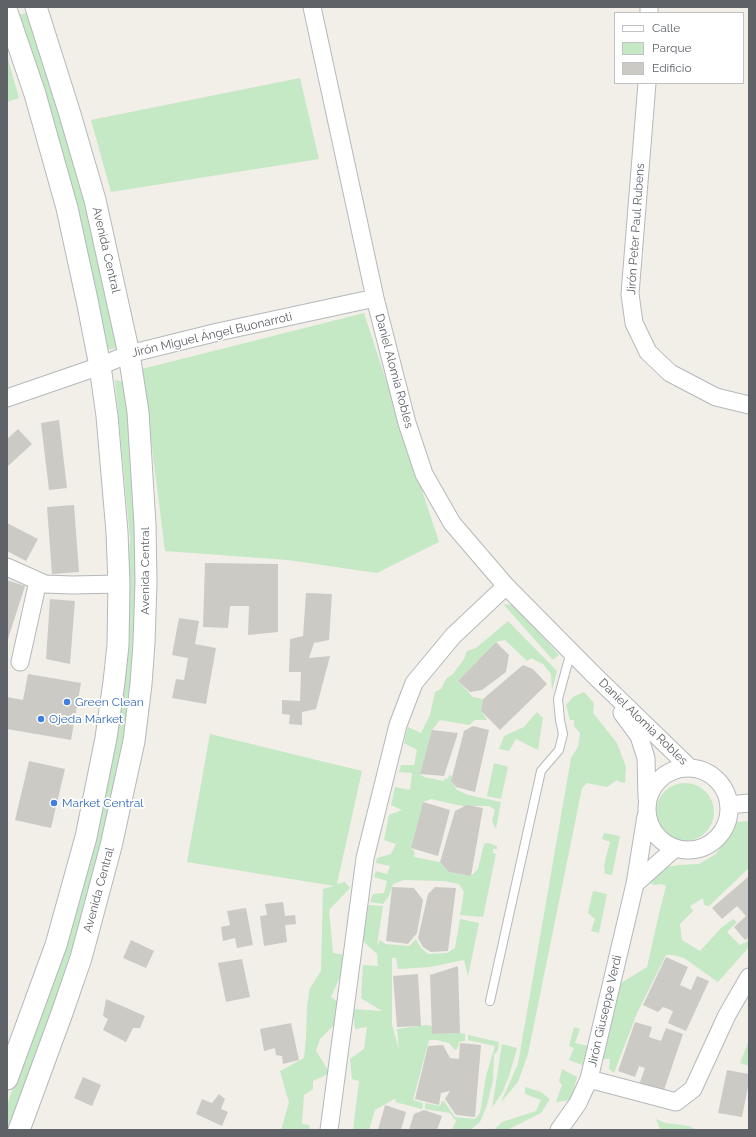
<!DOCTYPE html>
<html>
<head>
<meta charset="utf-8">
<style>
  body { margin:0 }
  #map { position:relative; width:756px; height:1137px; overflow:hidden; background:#f1efe8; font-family:Raleway,sans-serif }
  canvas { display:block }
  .frame { position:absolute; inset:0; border:8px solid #5f6368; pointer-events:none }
  .legend { position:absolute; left:614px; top:12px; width:130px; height:72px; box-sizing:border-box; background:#fff; border:1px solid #bfc1c3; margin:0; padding:5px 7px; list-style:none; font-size:12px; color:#5f6368 }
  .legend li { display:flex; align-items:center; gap:8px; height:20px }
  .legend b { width:20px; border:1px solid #bfc1c3 }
</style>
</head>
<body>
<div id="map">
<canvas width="756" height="1137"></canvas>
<div class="frame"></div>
<ul class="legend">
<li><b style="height:5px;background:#fff"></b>Calle</li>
<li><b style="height:11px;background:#c5e8c5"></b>Parque</li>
<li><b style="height:11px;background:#cccac5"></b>Edificio</li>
</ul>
</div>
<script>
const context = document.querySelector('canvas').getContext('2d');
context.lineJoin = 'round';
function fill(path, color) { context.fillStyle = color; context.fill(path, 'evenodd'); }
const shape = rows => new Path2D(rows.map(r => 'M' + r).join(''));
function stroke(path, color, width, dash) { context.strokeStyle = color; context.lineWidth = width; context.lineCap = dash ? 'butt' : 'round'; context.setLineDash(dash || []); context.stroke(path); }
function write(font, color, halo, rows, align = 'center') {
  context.font = font + ' Raleway,sans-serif'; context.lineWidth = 3.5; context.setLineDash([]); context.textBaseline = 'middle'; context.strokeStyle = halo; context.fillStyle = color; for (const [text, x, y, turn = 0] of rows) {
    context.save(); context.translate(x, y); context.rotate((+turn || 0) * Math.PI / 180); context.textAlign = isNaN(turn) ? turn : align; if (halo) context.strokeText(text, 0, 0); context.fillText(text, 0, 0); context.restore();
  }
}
fill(shape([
  [31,12,86,203,119,348,105,350,16,15],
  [7,56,19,98,7,102],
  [300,78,319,159,111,192,91,120],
  [364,313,439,542,377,573,288,560,165,551,142,369],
  [115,380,124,382,129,392,140,545,128,737,88,909,13,1130,7,1128,7,1105,30,1040,126,611,130,539],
  [503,604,514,605,559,655,553,660],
  [508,621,557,671,552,691,551,674,543,664,531,658,527,661,505,640,496,642,458,681,473,697,483,699,481,711,487,720,475,720,469,725,440,720,432,730,420,774,424,777,444,781,445,778,448,779,449,775,452,776,451,781,457,790,468,795,501,802,496,829,492,821,495,810,489,806,462,806,431,799,423,802,411,848,415,852,414,857,440,862,449,872,471,876,478,869,484,844,488,843,497,846,497,849,493,849,493,853,496,854,483,917,460,915,464,892,459,884,443,881,404,880,393,884,389,896,383,904,370,902,373,894,384,893,387,881,374,877,376,871,387,874,390,866,376,863,377,858,391,854,396,844,384,840,389,815,402,810,391,805,395,787,410,790,412,773,399,772,401,765,414,765,417,750,404,743,408,727,421,733,430,715,435,692,441,689,446,679,453,674,464,659,467,651,476,648],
  [584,692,594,703,593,713,617,743,626,767,625,783,620,782,617,780,607,787,587,783,582,788,528,1054,518,1082,501,1102,518,1064,571,758,578,747,580,733,574,726,574,720,570,720,566,705,573,697],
  [537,712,543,718,538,750,516,739,509,751,499,749,504,736,524,727],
  [210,734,362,771,337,884,345,882,350,888,329,910,333,953,347,955,342,972,331,997,340,1003,335,1024,320,1039,316,1051,330,1073,313,1081,313,1089,304,1095,302,1124,309,1125,310,1130,281,1130,289,1103,280,1071,304,1058,306,1037,307,1006,310,988,321,971,323,889,334,886,187,862],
  [494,763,508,767,501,799,487,796],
  '656 812a29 29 0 1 1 58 0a29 29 0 1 1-58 0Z',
  [749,821,749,868,709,906,704,905,703,898,690,906,693,911,680,924,682,940,700,951,721,928,733,919,737,922,727,932,740,945,748,941,749,943,749,947,718,982,684,958,673,955,666,955,637,1013,614,1073,609,1069,610,1059,603,1059,621,983,647,967,659,914,666,886,662,884,655,885,650,883,649,875,663,868,678,865,699,864,716,854,728,837,736,822],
  [604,833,620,836,612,875,605,874,604,865,610,842,602,839],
  [593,891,607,894,599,933,591,931,595,919,588,913],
  [368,905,383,906,377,946,380,940,385,944,409,946,416,939,421,948,428,954,447,953,455,948,460,919,479,923,468,976,464,960,430,967,398,969,396,958,392,958,392,1025,399,1050,397,1029,426,1025,432,1026,432,1034,460,1033,465,1034,465,1041,459,1042,458,1048,455,1050,449,1043,437,1040,429,1040,413,1100,423,1103,422,1109,395,1102,396,1098,375,1110,369,1130,353,1130,359,1081,352,1079,350,1059,364,1049,367,1027,355,1029,353,1009,382,1011,361,998,363,965,378,966,377,954,362,940],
  [574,1027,580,1029,575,1043,588,1046,582,1065,569,1060,574,1048,569,1046],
  [468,1035,499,1042,498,1050,494,1055,493,1080,487,1105,480,1122,470,1130,452,1130,456,1121,450,1113,425,1109,425,1103,440,1106,442,1101,444,1101,455,1117,475,1119,480,1113,486,1076,495,1046,468,1040],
  [749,1040,749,1066,740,1063],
  [502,1044,517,1048,509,1076,502,1093,492,1108],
  [562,1069,577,1077,571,1100,556,1102,562,1085,559,1081],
  [525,1087,541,1092,550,1099,541,1113,507,1130,494,1130,502,1122,536,1111,541,1100,525,1094],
  [656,1119,665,1123,689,1126,696,1130,659,1130,660,1129]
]), '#c5e8c5');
fill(shape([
  [59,420,67,488,49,490,41,423],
  [18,429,32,444,7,467,7,439],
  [74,505,79,572,52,574,47,507],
  [7,523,38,539,26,561,7,551],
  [205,563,278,564,278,632,248,635,249,606,230,606,228,628,203,627],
  [7,580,25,586,7,642],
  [306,593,332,594,329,640,314,643,309,658,330,656,316,709,302,712,302,725,289,724,290,715,282,714,282,700,300,701,301,672,289,672,290,639,303,636],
  [50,599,75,601,70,664,46,659],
  [179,618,199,621,195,644,216,648,206,704,172,698,176,679,184,680,188,658,172,655],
  [496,642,509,655,506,672,482,690,470,692,458,681],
  [523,665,533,669,547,684,500,730,481,711,483,699],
  [28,674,81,683,71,740,7,729,7,697,23,700],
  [473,726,489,730,475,792,456,787,451,781,464,731],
  [432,730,458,733,444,776,420,774],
  [29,761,65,769,51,828,15,820],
  [423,802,450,810,438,856,411,848],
  [467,805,483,808,471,876,449,872,440,862,455,811],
  [749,876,749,937,745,940,734,927,746,916,737,906,722,919,712,908],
  [392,887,414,888,423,900,417,933,408,944,386,941],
  [435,887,456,888,448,951,431,952,423,947,418,938,428,894],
  [283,902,285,916,295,915,296,924,285,925,287,942,264,946,260,916,267,915,265,904],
  [246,908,253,945,237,948,235,938,223,941,221,927,230,925,227,911],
  [131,940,154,951,146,968,123,958],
  [666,957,688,967,680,985,691,990,697,976,709,981,686,1031,668,1023,673,1011,663,1007,658,1012,643,1005],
  [242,959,250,997,226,1002,218,963],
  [458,966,460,1033,432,1034,430,975],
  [418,974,421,1026,397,1027,393,976],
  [106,999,145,1016,140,1028,133,1028,126,1042,103,1030,108,1019,103,1016],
  [635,1022,652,1027,649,1037,661,1041,666,1028,683,1034,663,1093,639,1085,645,1068,639,1066,635,1077,618,1071],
  [291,1023,299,1060,283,1064,282,1056,276,1055,275,1048,264,1051,260,1029],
  [460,1043,481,1045,475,1117,456,1115,445,1099,450,1091,441,1093,439,1105,415,1099,428,1046,443,1045,450,1058,459,1059],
  [727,1070,749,1074,749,1082,742,1117,718,1113],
  [83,1077,101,1085,92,1106,74,1098],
  [219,1094,225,1099,221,1109,228,1112,222,1126,196,1114,202,1099,212,1103],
  [385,1105,406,1112,401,1130,378,1130],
  [424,1110,442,1116,437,1130,409,1130,414,1114]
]), '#cccac5');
const service = shape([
  [490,1001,541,771,559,750,563,734,560,720,558,699,571,651]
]);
const minor = shape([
  [312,7,375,298,407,423,424,474,452,523,506,586,595,676,690,768],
  [649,7,649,13],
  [647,83,630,294,634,323,648,352,670,373,716,397,749,405],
  [7,398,100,366,129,354,218,332,375,298],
  [7,567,45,584,72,585,119,584],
  [20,662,38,581],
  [622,713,639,736,646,758,647,798],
  '647 809a41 41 0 1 1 82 0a41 41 0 1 1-82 0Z',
  [729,805,749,803],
  [635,884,674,849],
  [589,1079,676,1102,693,1089,727,1015,749,977],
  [329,1130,365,858,398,725,414,683,453,636,506,586],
  [559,1130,578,1103,589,1079,635,884,646,816]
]);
const tertiary = shape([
  [7,12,35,94,67,208,87,300,100,366,107,416,117,532,119,584,118,645,114,682,106,738,86,837,56,945,7,1079],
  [19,1130,62,1013,81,958,111,846,134,741,141,684,144,643,146,582,145,525,138,412,129,354,95,200,69,111,36,7]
]);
stroke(service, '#b5b8bc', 10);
stroke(minor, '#b5b8bc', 19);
stroke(tertiary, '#b5b8bc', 23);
stroke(service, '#fff', 8);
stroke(minor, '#fff', 17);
stroke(tertiary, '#fff', 21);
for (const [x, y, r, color] of [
  [67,702,4,"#3f7fe0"],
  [41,719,4,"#3f7fe0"],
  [54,803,4,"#3f7fe0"]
]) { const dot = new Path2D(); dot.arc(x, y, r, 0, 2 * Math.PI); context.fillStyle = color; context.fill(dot); stroke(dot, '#fff', 1.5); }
write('12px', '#5f6368', '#fff', [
  ["Jirón Peter Paul Rubens",636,229,-86],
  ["Avenida Central",106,250,77],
  ["Jirón Miguel Ángel Buonarroti",212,335,-13],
  ["Daniel Alomia Robles",394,371,75],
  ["Avenida Central",145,571,-90],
  ["Daniel Alomia Robles",643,722,44],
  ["Avenida Central",99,890,-75],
  ["Jirón Giuseppe Verdi",605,1011,-77]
]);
write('12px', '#366cbe', '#fff', [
  ["Green Clean",75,702],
  ["Ojeda Market",49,719],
  ["Market Central",62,803]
], 'left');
</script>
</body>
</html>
